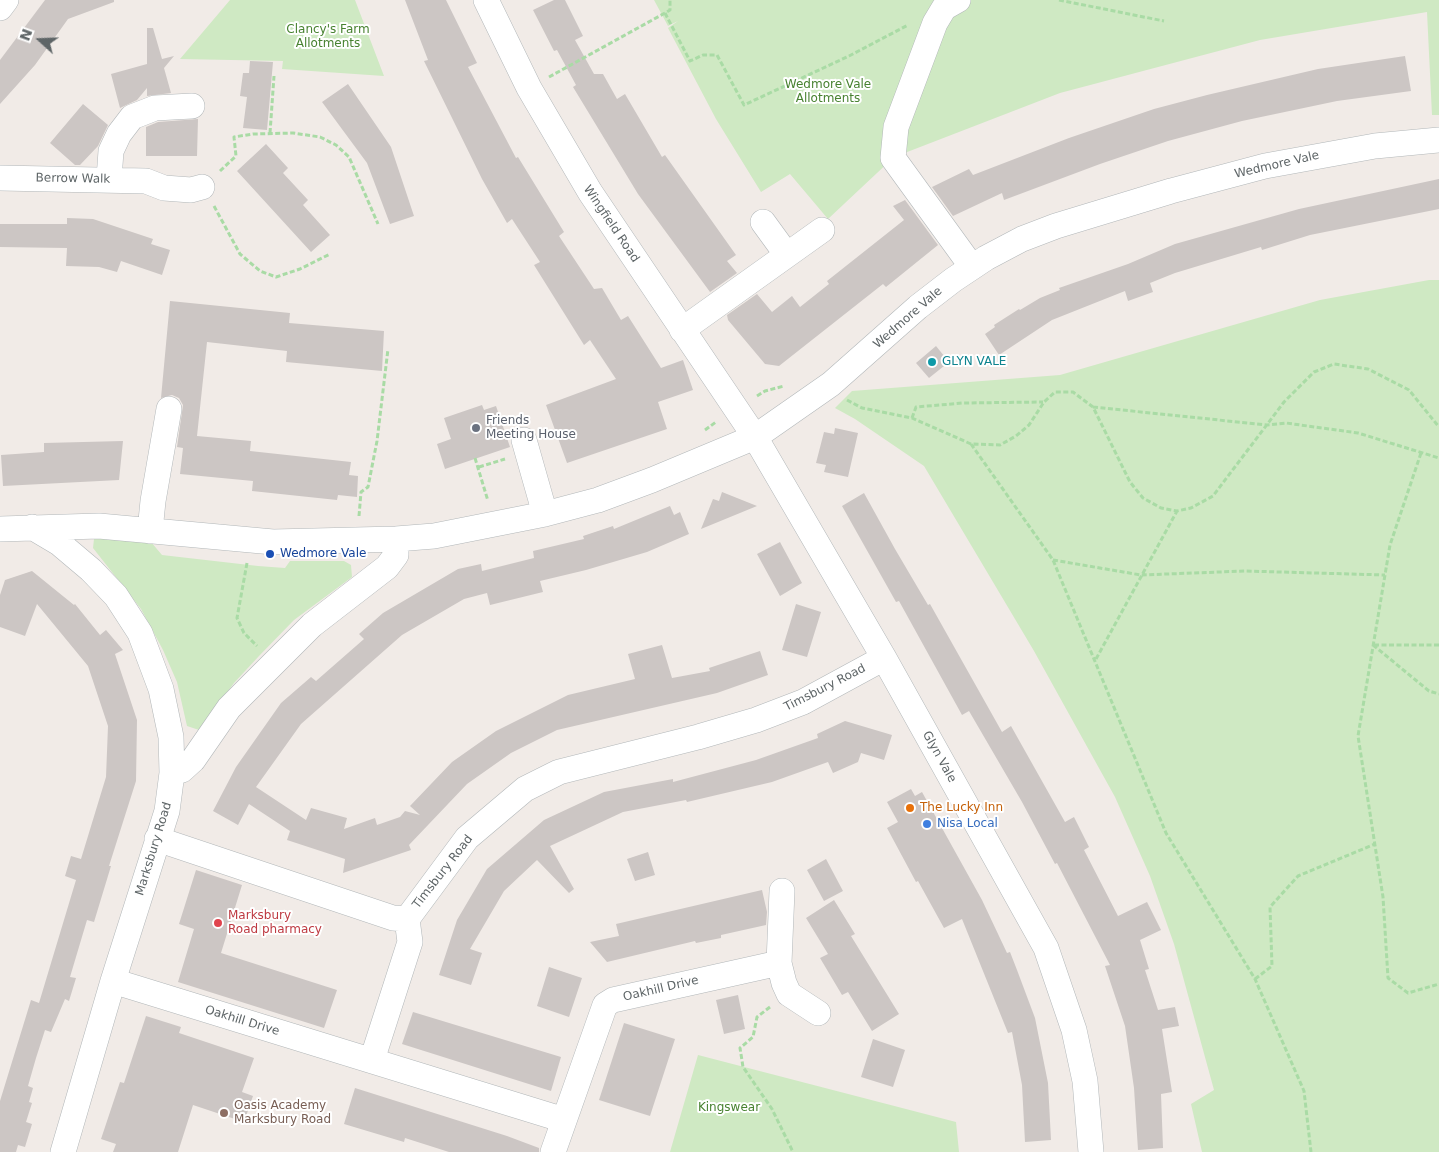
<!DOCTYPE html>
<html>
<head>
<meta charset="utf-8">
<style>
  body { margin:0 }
  #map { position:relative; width:1439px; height:1152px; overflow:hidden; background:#f1ebe7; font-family:"DejaVu Sans",sans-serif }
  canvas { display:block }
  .north { position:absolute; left:15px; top:15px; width:50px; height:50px; -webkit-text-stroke:4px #fff; paint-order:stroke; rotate:290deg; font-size:14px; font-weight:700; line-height:20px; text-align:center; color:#5e6567 }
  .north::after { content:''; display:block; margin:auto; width:18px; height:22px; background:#5e6567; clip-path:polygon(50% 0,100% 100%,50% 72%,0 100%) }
</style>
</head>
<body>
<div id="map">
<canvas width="1439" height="1152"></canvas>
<div class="north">N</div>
</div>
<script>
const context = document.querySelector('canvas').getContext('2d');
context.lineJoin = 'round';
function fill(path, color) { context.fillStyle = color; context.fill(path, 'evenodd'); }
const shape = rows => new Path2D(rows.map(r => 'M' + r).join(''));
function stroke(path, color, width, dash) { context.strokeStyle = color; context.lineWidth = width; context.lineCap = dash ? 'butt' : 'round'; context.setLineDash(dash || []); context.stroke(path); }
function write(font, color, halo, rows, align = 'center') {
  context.font = font + ' "DejaVu Sans",sans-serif'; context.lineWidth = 4; context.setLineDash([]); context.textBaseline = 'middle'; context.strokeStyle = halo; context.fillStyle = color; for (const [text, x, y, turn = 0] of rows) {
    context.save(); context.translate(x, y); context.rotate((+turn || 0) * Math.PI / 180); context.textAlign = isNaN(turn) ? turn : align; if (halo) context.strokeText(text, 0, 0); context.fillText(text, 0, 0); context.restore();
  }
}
fill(shape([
  [230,0,355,0,384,76,282,69,283,61,180,59],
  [654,0,1439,0,1439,115,1432,115,1427,12,1260,40,1060,93,902,154,893,158,828,219,790,174,761,192,716,119,668,28,678,21,668,26],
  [1429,280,1439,280,1439,1152,1202,1152,1191,1104,1214,1090,1174,944,1150,876,1115,797,1034,651,924,466,855,419,835,408,852,391,1060,375,1320,300],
  [103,535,151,542,162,555,258,566,285,568,290,561,344,561,351,565,352,577,294,620,259,656,234,683,199,730,187,726,177,682,163,650,141,609,93,548,94,539],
  [698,1055,956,1122,959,1152,670,1152]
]), '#cfe9c3');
fill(shape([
  [45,0,114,0,114,2,68,19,35,65,0,104,0,60],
  [405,0,446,0,477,63,468,67,516,158,518,157,564,232,559,236,594,289,602,288,621,320,628,316,661,368,683,360,693,390,658,402,667,429,567,463,546,405,616,379,590,340,584,345,534,265,540,262,512,219,507,223,482,179,424,61,428,60],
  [554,0,565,0,583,36,575,40,594,74,603,74,617,99,625,94,662,157,665,155,736,255,727,261,737,273,710,292,638,194,573,87,576,85,557,50,554,51,533,10],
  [147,28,153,28,162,59,174,56,164,68,171,93,147,96,147,88,137,100,120,108,111,74,147,64],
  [1405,56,1411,91,1337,101,1242,121,1168,141,1100,164,1004,200,1002,193,953,216,932,187,969,169,973,175,1069,138,1154,109,1207,95,1318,69],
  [250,61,273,62,267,130,243,128,247,97,240,96,243,73,249,73],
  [348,84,391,147,414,216,390,224,367,163,322,102],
  [83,104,108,125,98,146,80,165,75,165,50,143],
  [198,119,197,156,146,156,146,127,158,122],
  [266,144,288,168,283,173,308,200,303,205,330,235,311,252,237,171],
  [1439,179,1439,209,1310,235,1262,250,1261,247,1175,273,1150,283,1153,292,1128,301,1125,291,1052,320,999,355,985,334,995,327,994,325,1019,309,1020,310,1040,298,1060,290,1059,288,1128,264,1175,244,1299,209],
  [905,200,938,245,886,287,883,284,779,366,765,364,728,320,727,315,757,294,772,312,792,296,800,307,829,284,827,281,904,220,893,206],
  [67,218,93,219,153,239,151,244,170,250,162,275,121,261,117,272,99,267,66,266,67,248,0,247,0,224,67,224],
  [170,301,290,313,289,323,384,331,382,371,286,362,287,351,207,342,197,436,251,441,250,451,351,462,349,475,358,476,357,497,338,495,337,500,252,491,253,481,180,474,183,448,177,447,183,405,179,398,172,395,161,398],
  [936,346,949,362,929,378,916,363],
  [482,405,484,410,496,406,510,447,445,469,437,444,451,439,444,418],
  [835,428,858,433,848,477,824,472,826,465,816,463,824,432,834,434],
  [123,441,119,480,3,486,1,455,44,452,44,443],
  [722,492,757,506,701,529,713,499,719,501],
  [864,493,895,549,928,605,930,604,1002,732,1011,726,1065,822,1074,817,1089,847,1084,850,1118,916,1147,902,1161,930,1140,940,1149,969,1145,970,1158,1010,1175,1007,1179,1026,1162,1029,1172,1092,1161,1094,1163,1148,1138,1150,1134,1088,1125,1026,1105,966,1110,965,1057,863,1055,864,1022,802,969,711,962,715,899,601,896,602,842,506],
  [670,506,674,515,680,512,689,534,647,552,586,570,540,581,543,592,490,605,487,593,464,599,402,635,301,724,256,787,306,820,311,808,347,818,344,829,375,818,377,825,400,817,405,811,420,815,410,806,452,762,496,731,568,695,635,679,628,654,662,645,672,678,710,671,709,668,760,651,768,675,717,693,557,730,511,753,467,784,409,845,411,850,343,873,345,859,287,840,290,831,249,804,238,825,213,811,236,767,281,703,311,677,316,681,364,639,359,634,383,613,458,569,481,564,482,571,534,558,533,551,584,539,583,536,613,526,614,529],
  [780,542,802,583,780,596,757,554],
  [32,571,74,605,75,604,100,635,106,630,123,650,115,654,137,720,136,781,109,866,111,866,94,922,87,920,70,977,76,978,69,1001,65,999,51,1032,45,1030,36,1058,28,1086,33,1088,29,1102,32,1103,26,1122,32,1124,25,1147,18,1145,16,1152,0,1152,0,1101,31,1000,39,1003,76,880,65,876,71,856,81,859,106,777,108,726,88,666,37,604,25,636,0,627,0,595,5,580],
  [796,604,821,612,807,657,782,650],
  [845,721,892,735,884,760,861,753,858,762,833,773,828,762,772,782,687,802,686,800,623,812,550,846,574,889,569,893,537,860,504,891,470,949,482,953,471,985,439,975,457,920,487,869,544,820,604,792,673,779,673,782,756,760,818,738,817,734],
  [911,789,915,796,922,792,982,900,1007,953,1010,952,1017,970,1035,1018,1048,1083,1051,1140,1025,1142,1022,1085,1012,1032,1008,1033,962,919,944,928,918,881,916,882,887,828,898,822,887,802],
  [648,852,655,875,635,881,627,859],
  [826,859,843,891,824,901,807,870],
  [196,870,242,885,221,953,337,990,324,1028,178,982,194,929,179,924],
  [762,890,767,912,766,925,721,935,721,938,696,943,695,941,607,962,590,942,619,936,616,924],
  [834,900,855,934,851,936,899,1014,872,1031,848,992,842,995,820,958,828,954,806,918],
  [549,967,582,978,569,1017,537,1006],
  [738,995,745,1029,724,1034,716,1000],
  [413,1012,561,1057,551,1091,402,1044],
  [146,1016,181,1027,179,1033,254,1058,242,1092,253,1096,244,1122,193,1105,178,1152,113,1152,116,1144,101,1139,120,1082,124,1083],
  [624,1023,675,1039,650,1116,599,1100],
  [873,1039,905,1050,893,1087,861,1077],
  [355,1088,507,1136,539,1148,539,1152,449,1152,405,1138,404,1142,344,1124]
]), '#ccc6c4');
const minor = shape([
  [486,0,529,88,590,192,755,437,884,658,1046,948,1074,1030,1085,1081,1091,1152],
  [958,0,944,8,935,23,896,127,893,158,972,267],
  [0,8,6,0],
  [0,178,146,181,164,188,191,190,202,187],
  [109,179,111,151,119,134,132,117,155,108,192,106],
  [763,222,787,255],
  [682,330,822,230],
  [524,440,545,514],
  [32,527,59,543,91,570,116,596,140,633,161,689,171,737,172,773,167,811,113,981,63,1152],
  [0,529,99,526,273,542,396,539,434,536,545,514,598,500,652,480,755,437,831,384,918,307,953,280,986,258,1022,239,1056,226,1171,191,1265,166,1375,146,1439,140],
  [150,531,153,501,169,409],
  [172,773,182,770,193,760,229,708,312,625,387,567,396,555,396,539],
  [157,839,393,918,407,919,467,838,525,789,559,772,698,737,756,720,803,702,884,658],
  [782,891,779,963,784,983,789,994,818,1013],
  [113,981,564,1120],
  [372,1060,410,942,407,919],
  [553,1152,605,1005,613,1000,779,963]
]);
stroke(minor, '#b2b7b9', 26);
stroke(shape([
  [1059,0,1164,21],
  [665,13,690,61,703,55,717,55,744,105,849,56,908,25],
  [549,77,665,13,670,10,670,0],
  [270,133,274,76],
  [220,171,236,156,234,137,253,134,293,133,320,137,336,145,349,157,378,224],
  [214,206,240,254,260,271,276,277,300,269,330,254],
  [757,396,765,391,784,386],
  [847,400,862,408,912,418,971,444,1000,445,1016,436,1029,425,1044,402,1055,392,1073,392,1093,407,1130,482,1143,498,1161,508,1177,511,1191,508,1213,496,1284,402,1314,372,1334,364,1368,369,1409,390,1439,427],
  [1093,407,1267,425,1286,423,1358,433,1439,458],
  [912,418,916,407,963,403,1043,402],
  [705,430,716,422],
  [971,444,1053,560,1166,833,1255,979,1304,1091,1311,1152],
  [1421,453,1390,545,1358,736,1383,897,1388,978,1408,993,1439,984],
  [475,458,488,501],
  [479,467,505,459],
  [359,516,361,492,368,487,377,441,388,349],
  [1053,560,1141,575,1245,571,1385,575],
  [247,563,237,618,244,633,257,646],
  [1373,645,1429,691,1439,694],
  [1374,645,1439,645],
  [1096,659,1177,511],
  [1255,979,1272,966,1270,907,1298,876,1375,844],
  [770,1007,757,1017,753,1037,740,1048,743,1067,772,1109,793,1152]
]), '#a9dba5', 3, [5, 2.5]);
stroke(minor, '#fff', 25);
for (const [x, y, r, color] of [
  [932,362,5,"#0f9aa8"],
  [476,428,5,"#6b7280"],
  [270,554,5,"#1a4fb4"],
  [910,808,5,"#e8710a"],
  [927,824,5,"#3f7fe0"],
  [218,923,5,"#e0444e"],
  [224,1113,5,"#8d6e63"]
]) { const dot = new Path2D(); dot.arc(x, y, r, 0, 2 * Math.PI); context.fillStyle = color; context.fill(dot); stroke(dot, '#fff', 2); }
write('12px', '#488231', '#fff', [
  ["Clancy's Farm",328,30],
  ["Allotments",328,44],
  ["Wedmore Vale",828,85],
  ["Allotments",828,99],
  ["Kingswear",729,1108]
]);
write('12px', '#5e6567', '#fff', [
  ["Wedmore Vale",1277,165,-13],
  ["Berrow Walk",73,179,1],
  ["Wingfield Road",611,224,56],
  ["Wedmore Vale",908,318,-41],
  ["Timsbury Road",825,688,-27],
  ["Glyn Vale",939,757,61],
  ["Marksbury Road",154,849,-73],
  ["Timsbury Road",443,872,-52],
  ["Oakhill Drive",661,989,-13],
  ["Oakhill Drive",242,1021,17]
]);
write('12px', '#0d838f', '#fff', [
  ["GLYN VALE",942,362]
], 'left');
write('12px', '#5b616d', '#fff', [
  ["Friends",486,421],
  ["Meeting House",486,435]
], 'left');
write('12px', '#164399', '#fff', [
  ["Wedmore Vale",280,554]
], 'left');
write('12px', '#c56008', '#fff', [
  ["The Lucky Inn",920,808]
], 'left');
write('12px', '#366cbe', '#fff', [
  ["Nisa Local",937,824]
], 'left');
write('12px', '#be3a42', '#fff', [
  ["Marksbury",228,916],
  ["Road pharmacy",228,930]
], 'left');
write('12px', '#785e54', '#fff', [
  ["Oasis Academy",234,1106],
  ["Marksbury Road",234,1120]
], 'left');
</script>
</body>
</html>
